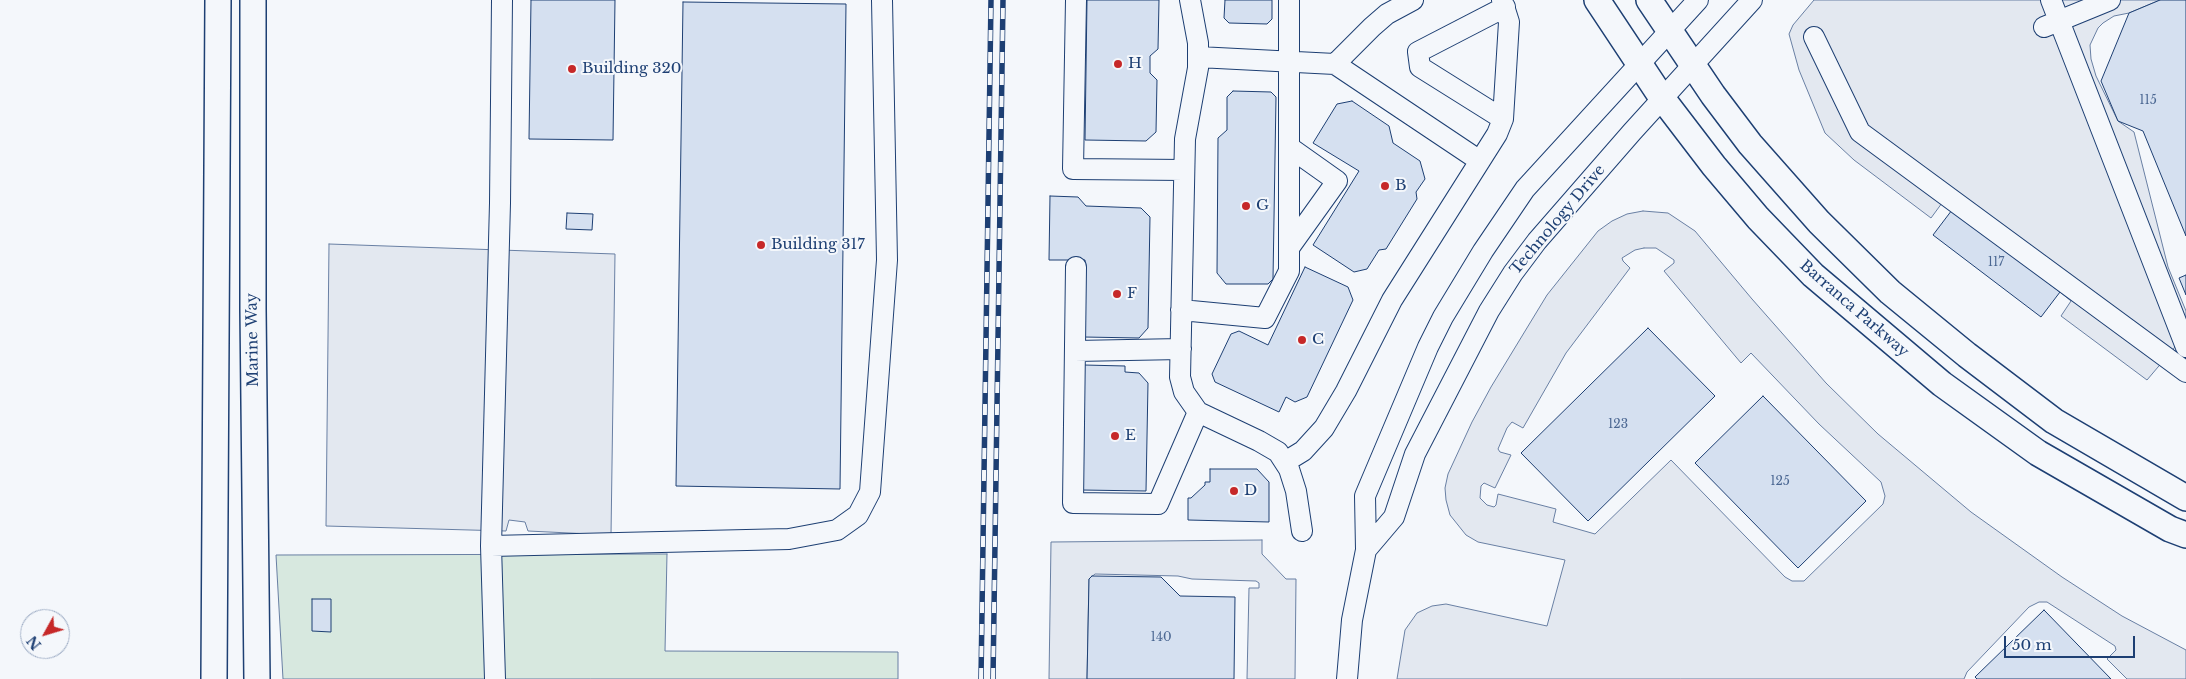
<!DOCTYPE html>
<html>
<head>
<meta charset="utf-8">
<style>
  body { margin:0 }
  #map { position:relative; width:2186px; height:679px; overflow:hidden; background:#f4f7fb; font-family:"Libre Baskerville",serif }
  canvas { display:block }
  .north { position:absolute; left:20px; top:609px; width:50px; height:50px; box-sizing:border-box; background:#f4f7fb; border:1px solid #9eadc5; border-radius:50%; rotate:231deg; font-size:14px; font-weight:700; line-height:20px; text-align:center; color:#1d3f73 }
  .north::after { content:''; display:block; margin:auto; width:18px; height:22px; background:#c62828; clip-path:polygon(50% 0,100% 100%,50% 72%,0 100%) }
  .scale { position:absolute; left:2004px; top:636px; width:131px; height:22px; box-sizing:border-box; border:2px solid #1d3f73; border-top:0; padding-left:6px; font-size:15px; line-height:18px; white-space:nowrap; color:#1d3f73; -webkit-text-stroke:4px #f4f7fb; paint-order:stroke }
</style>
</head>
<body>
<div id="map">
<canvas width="2186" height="679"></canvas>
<div class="north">N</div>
<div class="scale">50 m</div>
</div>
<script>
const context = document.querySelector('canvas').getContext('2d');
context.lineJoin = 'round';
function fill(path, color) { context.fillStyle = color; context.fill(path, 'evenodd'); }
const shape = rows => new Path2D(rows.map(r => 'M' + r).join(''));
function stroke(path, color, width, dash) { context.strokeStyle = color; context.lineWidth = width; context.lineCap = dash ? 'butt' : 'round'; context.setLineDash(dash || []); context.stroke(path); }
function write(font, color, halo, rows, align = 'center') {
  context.font = font + ' "Libre Baskerville",serif'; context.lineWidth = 4; context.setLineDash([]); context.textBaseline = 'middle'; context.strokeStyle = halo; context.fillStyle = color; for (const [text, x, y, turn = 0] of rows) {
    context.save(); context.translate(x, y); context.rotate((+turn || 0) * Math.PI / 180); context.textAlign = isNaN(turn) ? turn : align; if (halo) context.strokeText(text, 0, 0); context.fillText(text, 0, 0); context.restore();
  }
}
const green = shape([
  [667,554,665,651,898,652,898,679,283,679,276,555,667,554]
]);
fill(green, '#d7e8df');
stroke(green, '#687fa3', 1);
const parking = shape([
  [1814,0,2160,0,2129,13,2114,16,2103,23,2098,28,2090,45,2091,59,2096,76,2118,121,2134,132,2168,267,2186,311,2186,334,2147,380,2061,316,2071,301,2060,292,1942,203,1931,218,1854,160,1825,133,1799,70,1789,34,1793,25,1814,0],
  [1643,211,1668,213,1695,231,1752,299,1826,383,1878,434,1971,512,2062,577,2122,616,2186,650,2186,679,2127,679,2107,659,2116,650,2115,646,2047,602,2039,602,2029,607,1967,672,1964,679,1397,679,1405,630,1417,613,1432,606,1446,604,1547,626,1565,560,1478,542,1466,535,1450,515,1446,500,1445,488,1448,474,1472,422,1491,387,1547,295,1598,231,1612,221,1627,214,1643,211],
  [1644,248,1656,248,1674,260,1674,263,1664,271,1741,363,1751,353,1819,424,1881,482,1885,496,1883,504,1804,581,1792,581,1785,577,1671,460,1595,534,1553,522,1556,509,1498,494,1496,505,1494,507,1487,505,1480,498,1481,486,1484,483,1495,488,1511,455,1500,452,1498,449,1507,428,1512,422,1523,428,1566,353,1630,268,1623,261,1622,258,1635,250,1644,248],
  [329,244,615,254,611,535,528,531,525,522,509,520,506,531,326,526,329,244],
  [1262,540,1262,554,1286,579,1296,579,1295,679,1247,679,1249,588,1259,588,1259,583,1256,581,1192,579,1178,576,1095,574,1089,579,1087,679,1049,679,1051,542,1262,540]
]);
fill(parking, '#e3e8f0');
stroke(parking, '#687fa3', 1);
const building = shape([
  [531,0,615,0,613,140,529,139,531,0],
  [1087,0,1159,0,1158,49,1150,56,1150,73,1157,80,1156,132,1146,141,1085,140,1087,0],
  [1225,0,1272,0,1272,19,1267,24,1229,23,1224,18,1225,0],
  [2160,0,2186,0,2186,236,2143,131,2118,121,2101,81,2129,13,2160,0],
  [683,2,846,4,840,489,676,486,683,2],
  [1233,91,1271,92,1276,97,1273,279,1268,284,1226,284,1217,273,1218,138,1227,130,1227,97,1233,91],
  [1352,101,1389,126,1393,143,1420,161,1425,179,1416,192,1417,199,1386,249,1379,250,1367,269,1354,272,1313,245,1359,171,1313,143,1337,104,1352,101],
  [1050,196,1078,197,1086,206,1141,208,1150,217,1148,328,1139,338,1084,337,1085,260,1049,260,1050,196],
  [1952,210,2060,292,2041,317,1933,235,1952,210],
  [567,213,593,214,592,230,566,229,567,213],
  [1305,267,1348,287,1353,300,1307,397,1295,402,1286,397,1279,412,1215,382,1212,374,1231,334,1239,331,1268,345,1305,267],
  [2186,275,2186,295,2179,278,2186,275],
  [1648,328,1715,396,1588,521,1521,453,1648,328],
  [1084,365,1125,366,1125,372,1139,373,1148,383,1146,491,1082,490,1084,365],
  [1763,396,1866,501,1798,568,1695,463,1763,396],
  [1210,469,1257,469,1269,482,1269,522,1188,520,1188,498,1191,498,1205,485,1205,482,1210,482,1210,469],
  [1092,576,1161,577,1180,596,1235,597,1234,679,1087,679,1089,579,1092,576],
  [312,599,331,599,331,632,312,631,312,599],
  [2044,610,2111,679,1977,679,1975,677,2044,610]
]);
fill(building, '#d5e0f0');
stroke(building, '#1d3f73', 1);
const minor = shape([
  [1076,0,1073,169,1184,170],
  [1190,0,1198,43,1198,68,1185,139,1180,377,1184,392,1198,412,1259,441,1278,452,1289,469,1296,491,1302,531],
  [2051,0,2186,347],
  [2044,27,2110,0],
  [1814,37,1860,132,2186,372],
  [1198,57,1335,64,1480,161],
  [1335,64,1372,27,1387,14,1413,0],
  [1503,119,1420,67,1418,52,1505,7],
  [1289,248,1337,181,1289,147],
  [1076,267,1073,503,1158,504,1198,412],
  [1181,310,1265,318,1289,271,1289,0],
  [1075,351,1181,349],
  [1285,462,1303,451,1324,428,1346,391,1392,300,1497,134,1503,119,1509,22,1502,0],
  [491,546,789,539,837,530,858,515,870,492,887,260,882,0],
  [1366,550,1394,517,1415,454,1489,311,1513,273,1537,241,1632,132,1752,0],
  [495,679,491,546,500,203,502,0],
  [1347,679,1352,620,1366,550,1365,496,1428,347,1443,317,1483,251,1525,189,1698,0]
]);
const major = shape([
  [253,0,253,309,257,679],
  [1597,0,1662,98,1714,166,1758,218,1813,275,1942,384,2038,453,2170,529,2186,535],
  [1649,0,1713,95,1750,144,1819,222,1890,292,1967,355,2054,421,2186,498],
  [214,679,218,0]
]);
stroke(minor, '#1d3f73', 22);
stroke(major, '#1d3f73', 28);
stroke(minor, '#f4f7fb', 20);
stroke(major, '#f4f7fb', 25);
const rail = shape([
  [981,679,991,0],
  [993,679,1003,0]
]);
stroke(rail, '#1d3f73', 5.5);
stroke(rail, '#f4f7fb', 4, [11]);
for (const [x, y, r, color] of [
  [1118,64,5,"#c62828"],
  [572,69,5,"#c62828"],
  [1385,186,5,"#c62828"],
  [1246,206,5,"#c62828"],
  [761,245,5,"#c62828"],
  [1117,294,5,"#c62828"],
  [1302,340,5,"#c62828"],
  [1115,436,5,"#c62828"],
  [1234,491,5,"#c62828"]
]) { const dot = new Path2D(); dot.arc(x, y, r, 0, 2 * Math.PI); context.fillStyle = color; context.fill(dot); stroke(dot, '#f4f7fb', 2); }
write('12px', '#4b6792', null, [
  ["115",2148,101],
  ["117",1996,263],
  ["123",1618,425],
  ["125",1780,482],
  ["140",1161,638]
]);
write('15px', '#1d3f73', '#f4f7fb', [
  ["H",1128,64],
  ["Building 320",582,69],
  ["B",1395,186],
  ["G",1256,206],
  ["Building 317",771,245],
  ["F",1127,294],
  ["C",1312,340],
  ["E",1125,436],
  ["D",1244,491]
], 'left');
write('15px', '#1d3f73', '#f4f7fb', [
  ["Technology Drive",1558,220,-50],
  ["Barranca Parkway",1854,309,41],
  ["Marine Way",253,340,-91]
]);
</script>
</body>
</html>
